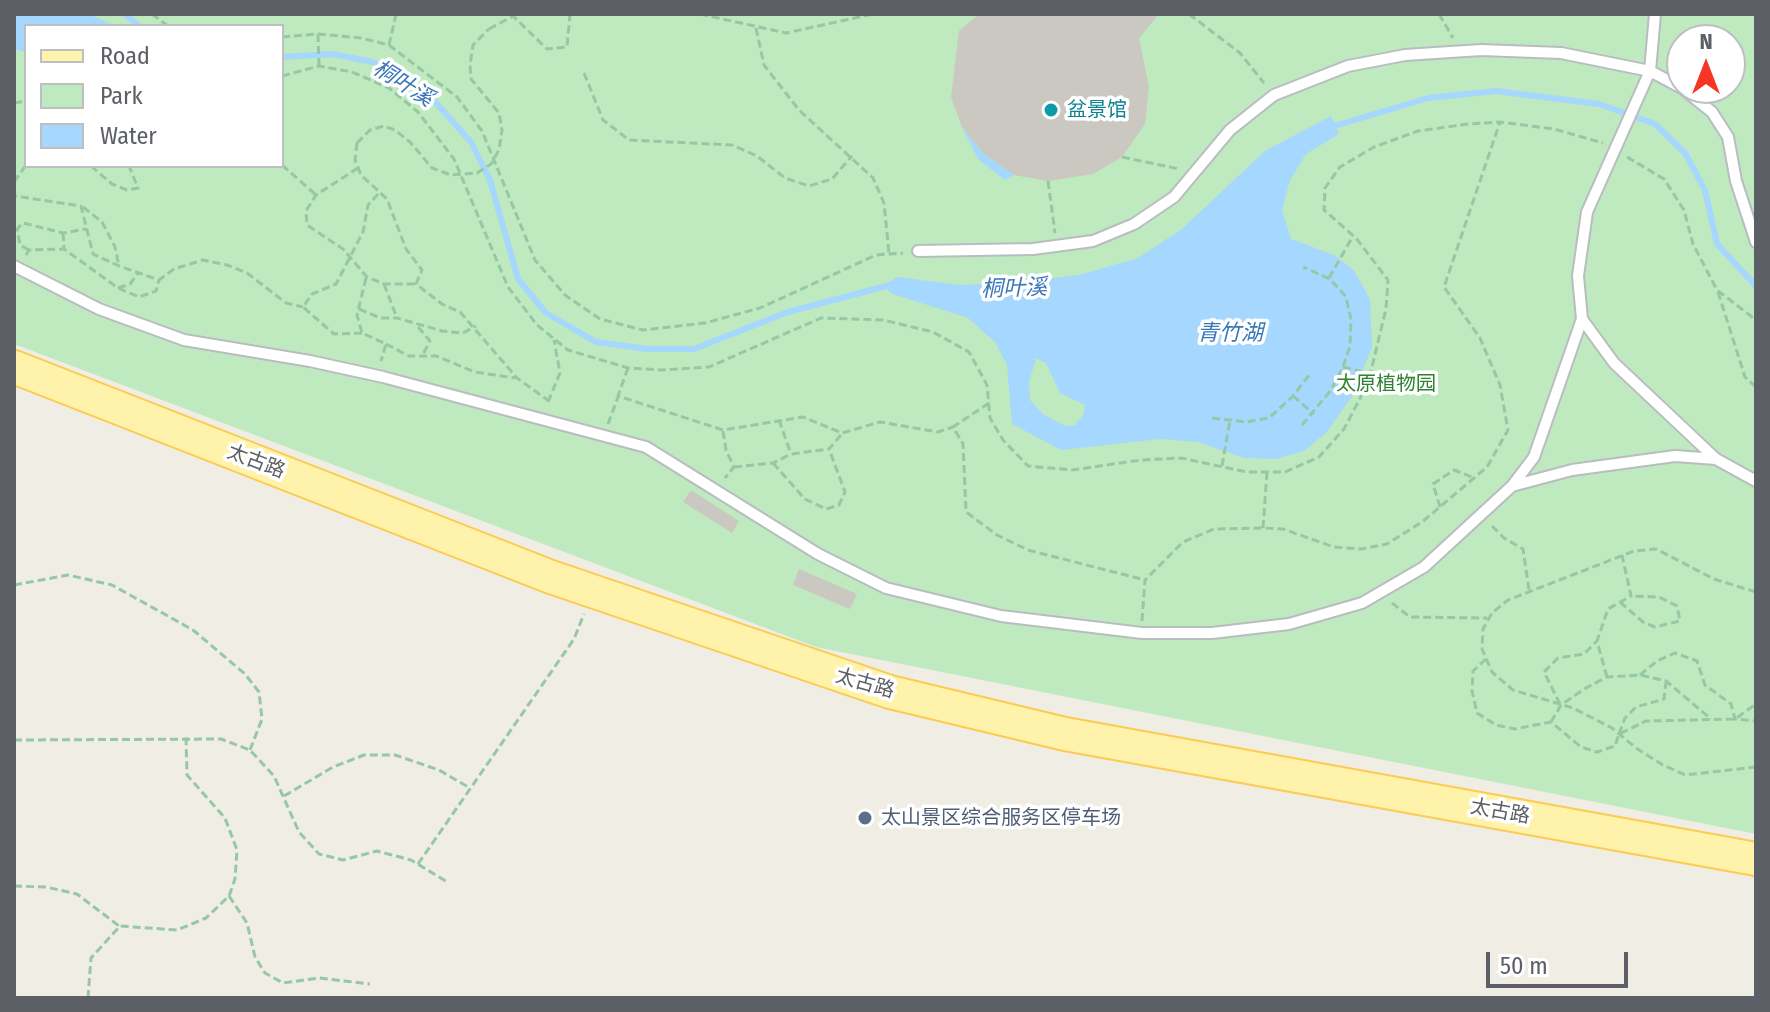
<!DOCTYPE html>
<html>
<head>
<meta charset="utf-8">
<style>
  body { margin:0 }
  #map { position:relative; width:1770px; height:1012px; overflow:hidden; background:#f0ede4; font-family:"Fira Sans Condensed",sans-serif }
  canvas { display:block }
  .frame { position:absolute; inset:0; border:16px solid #5c6066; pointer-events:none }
  .legend { position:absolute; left:24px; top:24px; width:260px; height:144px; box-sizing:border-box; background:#fff; border:2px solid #bebfc2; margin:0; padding:10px 14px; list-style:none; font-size:24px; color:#5c6066 }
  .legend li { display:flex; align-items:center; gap:16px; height:40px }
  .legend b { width:40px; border:2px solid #bebfc2 }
  .north { position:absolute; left:1666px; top:24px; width:80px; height:80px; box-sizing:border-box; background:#fff; border:2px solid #bebfc2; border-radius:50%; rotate:0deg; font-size:22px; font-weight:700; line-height:32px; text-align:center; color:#5c6066 }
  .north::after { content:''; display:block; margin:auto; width:28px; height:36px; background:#f53625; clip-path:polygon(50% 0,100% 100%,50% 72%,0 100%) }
  .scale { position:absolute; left:1486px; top:952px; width:142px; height:36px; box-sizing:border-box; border:4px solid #5c6066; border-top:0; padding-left:10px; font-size:24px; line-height:28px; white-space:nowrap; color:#5c6066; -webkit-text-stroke:6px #fff; paint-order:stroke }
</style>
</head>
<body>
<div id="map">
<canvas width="1770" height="1012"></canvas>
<div class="frame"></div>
<ul class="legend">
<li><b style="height:10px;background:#fff2aa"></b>Road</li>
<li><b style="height:22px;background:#bfe9bf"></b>Park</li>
<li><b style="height:22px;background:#a5d7ff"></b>Water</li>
</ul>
<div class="north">N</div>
<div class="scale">50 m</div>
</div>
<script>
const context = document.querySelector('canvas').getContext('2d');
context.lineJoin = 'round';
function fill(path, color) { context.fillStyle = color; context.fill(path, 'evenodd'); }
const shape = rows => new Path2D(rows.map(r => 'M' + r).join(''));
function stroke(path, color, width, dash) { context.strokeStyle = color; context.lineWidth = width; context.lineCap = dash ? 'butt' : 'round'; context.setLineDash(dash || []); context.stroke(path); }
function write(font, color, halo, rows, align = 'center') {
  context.font = font + ' "Fira Sans Condensed","Noto Sans SC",sans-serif'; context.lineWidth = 7; context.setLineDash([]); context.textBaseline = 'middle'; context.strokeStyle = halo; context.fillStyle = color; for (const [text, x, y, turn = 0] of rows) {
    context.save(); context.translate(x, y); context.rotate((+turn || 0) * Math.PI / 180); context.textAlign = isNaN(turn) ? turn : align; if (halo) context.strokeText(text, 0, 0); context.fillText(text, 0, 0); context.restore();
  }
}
fill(shape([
  [14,14,1756,14,1756,834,816,647,14,344],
  [26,26,282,26,282,166,26,166],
  [1682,40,1730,40,1730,88,1682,88]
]), '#bfe9bf');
fill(shape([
  [14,14,80,14,109,26,26,26,26,52,14,49],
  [1331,116,1339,134,1306,154,1290,180,1282,210,1291,239,1334,255,1354,270,1370,300,1372,347,1352,396,1327,432,1304,451,1276,459,1244,458,1198,442,1160,439,1061,450,1012,424,1007,365,995,342,968,318,890,293,885,285,897,277,960,285,1023,282,1079,275,1138,258,1182,229,1265,151],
  [1036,358,1046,363,1060,393,1085,405,1083,415,1075,425,1065,426,1043,414,1030,400,1029,382],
  [962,127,984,154,1014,175,1005,180,978,159]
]), '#a5d7ff');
stroke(shape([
  [80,14,109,26],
  [125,14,139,26],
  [282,57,332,54,373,62,428,94,471,142,490,180,518,279,546,313,596,342,647,349,694,349,788,312,890,285],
  [1331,127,1428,98,1496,91,1599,104,1655,124,1685,153,1705,190,1717,244,1756,286]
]), '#a5d7ff', 6);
fill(shape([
  [979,14,1159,14,1139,38,1149,87,1145,124,1122,157,1093,174,1048,181,1014,175,984,154,962,127,951,97,959,31],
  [691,490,739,521,732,533,683,502],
  [799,569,857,594,850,609,793,585]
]), '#cbc8c1');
const lane = shape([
  [1655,14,1650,71,1587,212,1578,276,1582,319,1614,363,1716,459,1756,481],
  [1682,88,1712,112,1728,137,1736,181,1756,242],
  [918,251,1033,249,1093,241,1134,224,1174,197,1230,130,1274,95,1348,66,1405,55,1481,50,1561,53,1650,71,1682,88],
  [14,266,99,309,184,340,310,361,383,377,646,447,818,554,886,588,1001,616,1142,633,1212,633,1289,624,1362,603,1424,567,1512,486,1534,457,1582,319],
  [1512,486,1572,470,1675,456,1716,459]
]);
const primary = shape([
  [14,367,551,577,890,692,1065,734,1756,859]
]);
stroke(lane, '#b9bcc1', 14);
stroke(primary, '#fbcc52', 36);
stroke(shape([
  [152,14,168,26],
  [511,14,547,49,567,47,570,14],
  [700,14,786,33,873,14],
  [1189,14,1240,53,1264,83],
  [1439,14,1453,38],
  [756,28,764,65,799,110,873,178,884,203,889,254],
  [489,29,513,16],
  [318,34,319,66],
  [282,37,318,34,361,38,389,45,457,97,482,131,535,260,565,295,600,319,643,330,705,323,760,308,876,255,903,253],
  [389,45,396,14],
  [584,73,603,120,629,140,732,145,757,156,785,178,809,186,832,179,852,156],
  [282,76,319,66,352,72,389,88,418,112,454,159,508,287,537,325,568,350,628,368,660,370,709,367,821,318,883,320,933,332,969,352,987,385,990,418,1003,440,1028,466,1072,470,1141,460,1181,458,1247,472,1285,472,1319,457,1344,429,1368,383,1386,309,1388,280,1356,238,1324,210,1325,188,1340,167,1374,147,1418,131,1468,124,1500,122,1554,129,1603,143],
  [14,103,26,101],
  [357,143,355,160,361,175,387,199,406,249,422,270,416,284,442,304,460,312,517,378,549,401],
  [1122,157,1179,169],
  [1627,157,1664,179,1684,210,1693,244,1717,290,1756,320],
  [282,165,315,194],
  [91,166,112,184,127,190,138,188,129,166],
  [358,168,316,195,306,211,307,225,343,249,367,277,384,284,416,284],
  [1048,181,1055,233],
  [14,182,26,165],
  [14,190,15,196,81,206,93,254,119,266,159,280,174,269,203,260,227,265,247,273,286,303,303,307],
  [83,207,102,222,115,247,119,266],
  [63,233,64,249],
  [29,250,20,245,17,229,23,223,63,233,86,229],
  [26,255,29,250,64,249,118,288,139,297,156,291,159,280],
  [366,278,357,315,362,333,386,344,381,361],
  [1329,278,1353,236],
  [384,284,397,318],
  [118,288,130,284,138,273],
  [1718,292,1745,377,1756,387],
  [359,309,380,318,397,318,442,331,463,333,476,326],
  [418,327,430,341,422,356],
  [362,333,334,334,303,307,312,294,336,284,363,232,368,205,379,193],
  [386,344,409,356,436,356,475,372,515,378],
  [1343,367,1371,374],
  [628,368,618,396,723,430,803,417,842,433,880,422,938,432,953,427],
  [1293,396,1314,414],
  [548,402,560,373,554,340],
  [989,403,953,427,963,444,966,512,997,535,1028,550,1145,580],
  [1212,418,1246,422,1269,418,1293,396,1310,374],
  [779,420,791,454],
  [608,424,618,397],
  [1302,425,1331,390,1343,367,1350,346,1351,319,1346,297,1330,279,1303,267],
  [723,431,726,450,734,467,725,478],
  [773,463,805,499,826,509,839,505,845,492,829,449],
  [1222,466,1230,420],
  [734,467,773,463,791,454,829,449,841,435],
  [1440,507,1433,484,1454,470,1474,478],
  [1492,526,1504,538,1523,549,1529,590],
  [1263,528,1267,472],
  [14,585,68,575,112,585,193,630,245,674,259,692,262,719,250,750],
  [1756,592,1714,579,1656,549,1634,551,1508,600,1492,613,1483,629,1482,649,1492,672,1513,690,1573,708,1612,728,1636,748,1663,765,1685,775,1756,767],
  [1620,602,1643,622,1655,627,1680,621,1677,606,1659,597,1631,596],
  [1392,603,1410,617,1487,618],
  [1142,621,1145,580,1183,542,1214,529,1263,528,1283,529,1334,547,1361,549,1387,544,1422,522,1487,467,1508,430,1500,385,1480,338,1444,287,1500,122],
  [1486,659,1473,671,1472,691,1477,713,1496,725,1515,729,1551,722,1581,747,1597,752,1615,746,1619,734,1646,721,1735,719,1756,704],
  [1640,675,1657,661,1675,653,1697,661,1705,685,1731,704,1735,719,1756,721],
  [1607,677,1597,641,1608,609,1631,596,1622,555],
  [1560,704,1544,672,1558,658,1584,654,1597,641],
  [1551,722,1561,705,1586,688,1607,677,1640,675,1666,681,1711,719],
  [1619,734,1625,718,1636,707,1664,699,1666,682],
  [14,740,221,739,250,750,274,776,299,832,319,854,343,860,377,851,411,860,449,883],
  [284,796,333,767,364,755,395,755,439,770,470,788],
  [418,864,574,639,584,614],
  [14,886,46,887,77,894,119,926],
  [229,896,247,923,255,957,265,973,283,983,319,978,370,984],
  [88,998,91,958,120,926,177,930,206,918,229,896,235,879,237,850,225,818,187,775,186,737]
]), '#96c8a5', 3, [8, 4]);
stroke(lane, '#fff', 10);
stroke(primary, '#fff2aa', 32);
stroke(shape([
  [357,143,370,130,384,126,395,130,410,142,432,168,451,175,477,173,491,164,499,150,502,130,499,113,471,79,470,65,473,45,489,29]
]), '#96c8a5', 3, [8, 4]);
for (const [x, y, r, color] of [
  [1051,110,8,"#0f9aa8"],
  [865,818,8,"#5c6f8a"]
]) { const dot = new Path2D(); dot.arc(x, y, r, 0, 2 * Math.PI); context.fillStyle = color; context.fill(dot); stroke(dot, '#fff', 3); }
write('20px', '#0d838f', '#fff', [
  ["盆景馆",1067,110]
], 'left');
write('20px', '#2e8232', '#fff', [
  ["太原植物园",1386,384]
]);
write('20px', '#5c6066', '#fff', [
  ["太古路",256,462,21],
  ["太古路",865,684,16],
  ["太古路",1500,812,10]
]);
write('20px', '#4e5e75', '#fff', [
  ["太山景区综合服务区停车场",881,818]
], 'left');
write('italic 22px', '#3a77b8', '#fff', [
  ["桐叶溪",403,84,32],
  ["桐叶溪",1014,289,-2],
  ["青竹湖",1230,334]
]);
</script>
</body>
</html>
